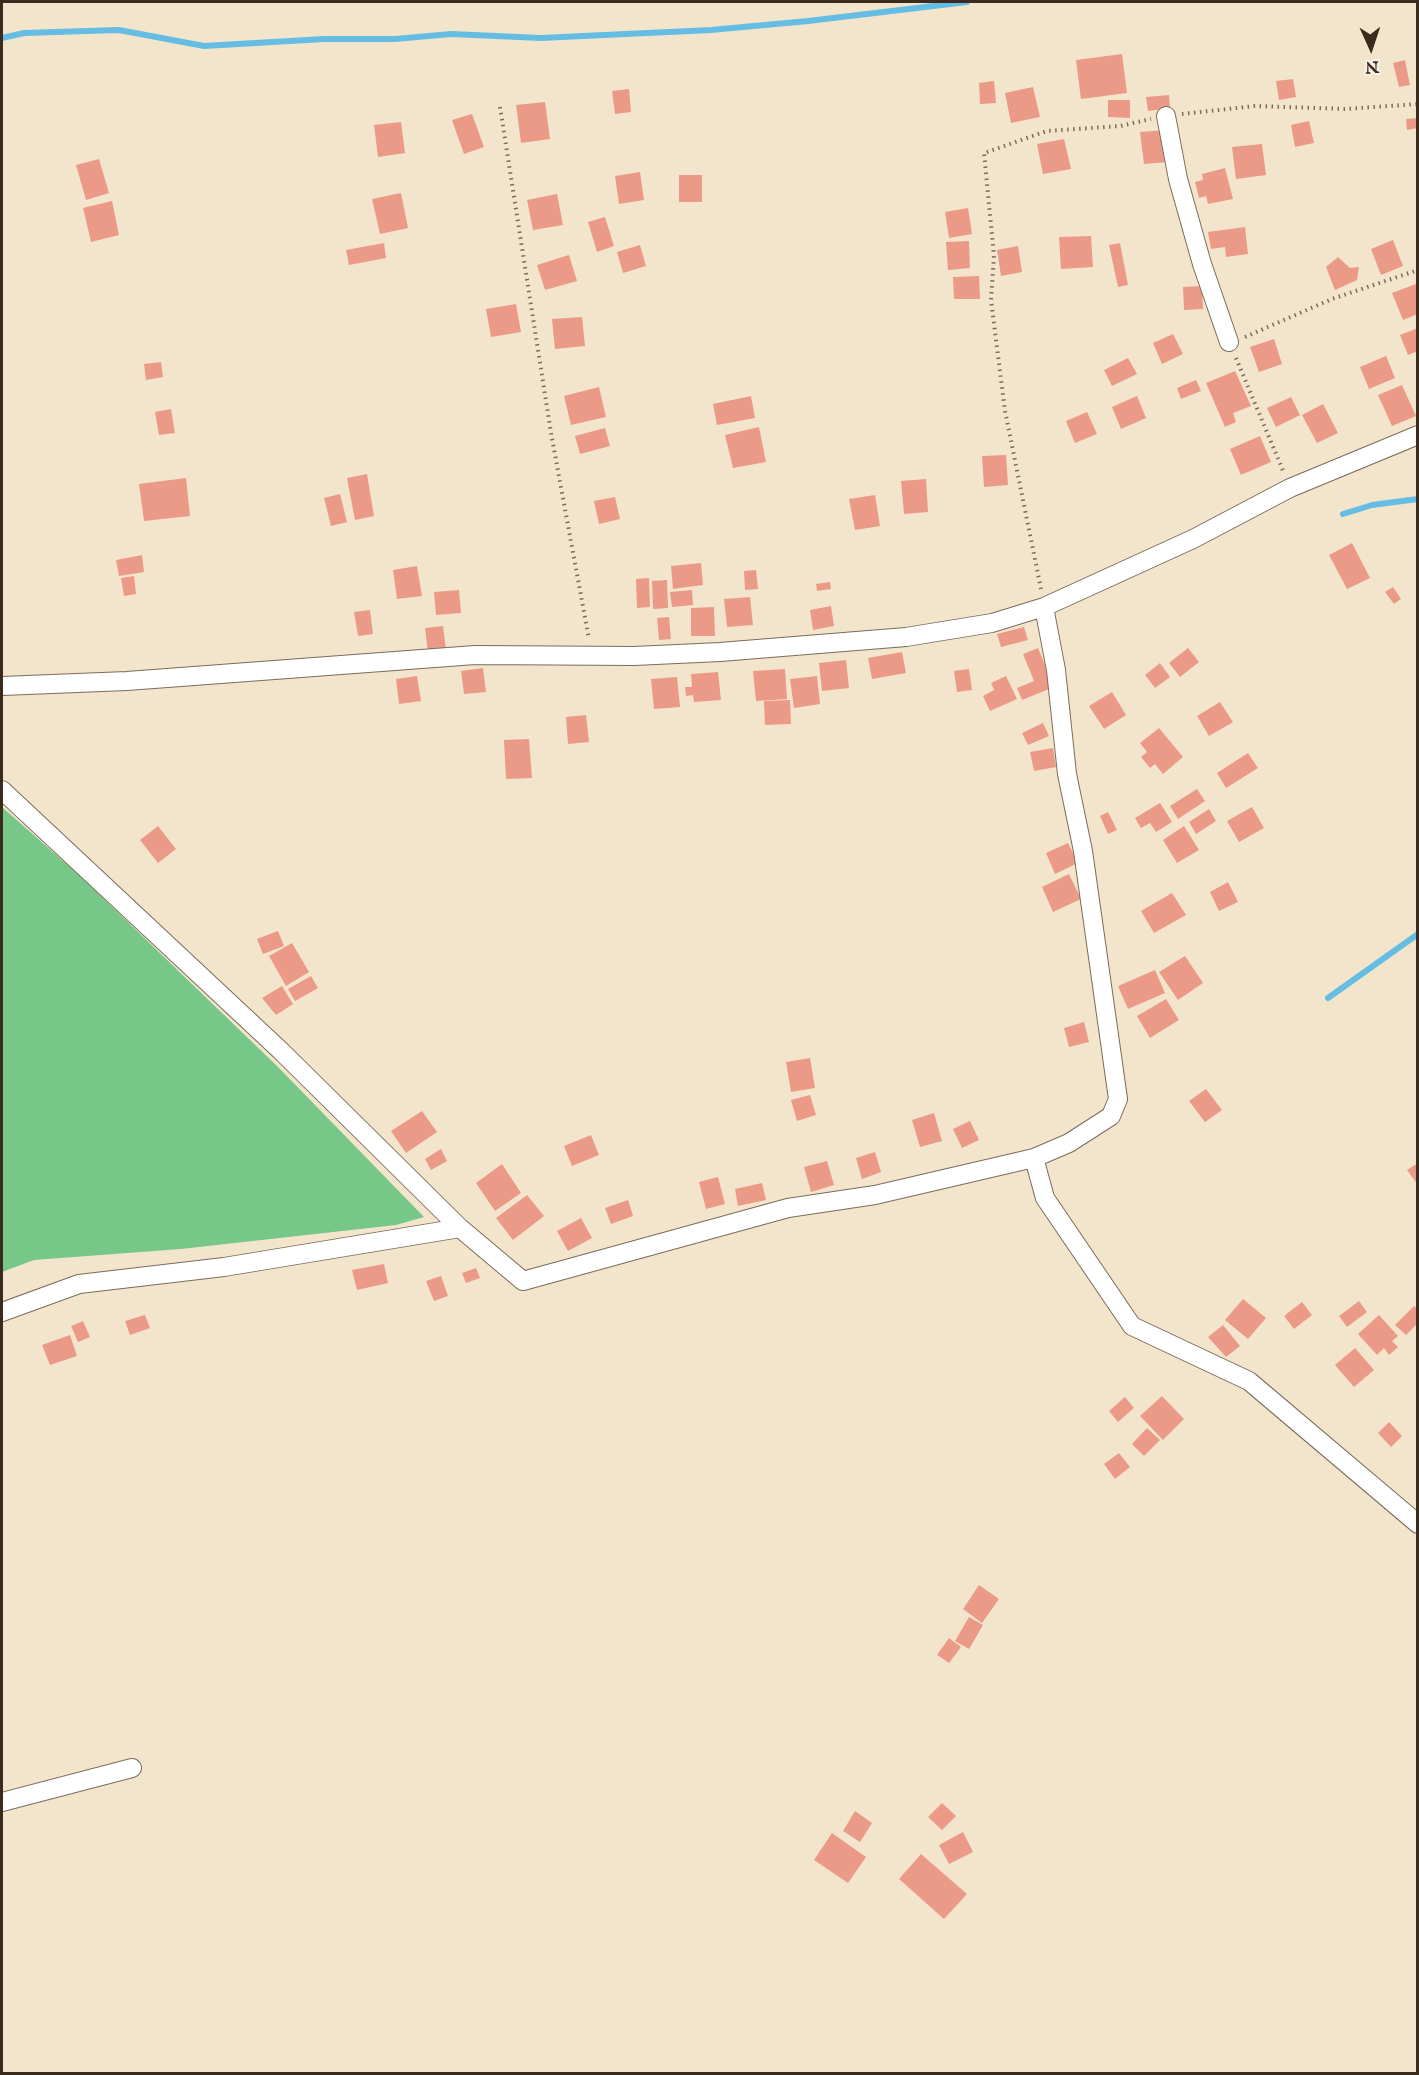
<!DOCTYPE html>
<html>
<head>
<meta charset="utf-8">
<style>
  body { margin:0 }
  #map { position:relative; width:1419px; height:2075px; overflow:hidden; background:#f3e5cc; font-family:"IM FELL English",serif }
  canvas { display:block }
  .frame { position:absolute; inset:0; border:3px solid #3b2a1e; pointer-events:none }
  .north { position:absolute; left:1341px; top:18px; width:60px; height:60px; -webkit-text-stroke:4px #f7f3e8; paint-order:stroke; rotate:177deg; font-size:16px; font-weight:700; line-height:24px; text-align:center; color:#3b2a1e }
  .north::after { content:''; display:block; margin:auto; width:21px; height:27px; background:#3b2a1e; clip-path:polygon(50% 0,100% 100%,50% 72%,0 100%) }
</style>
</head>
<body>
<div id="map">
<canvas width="1419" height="2075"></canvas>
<div class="frame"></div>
<div class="north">N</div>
</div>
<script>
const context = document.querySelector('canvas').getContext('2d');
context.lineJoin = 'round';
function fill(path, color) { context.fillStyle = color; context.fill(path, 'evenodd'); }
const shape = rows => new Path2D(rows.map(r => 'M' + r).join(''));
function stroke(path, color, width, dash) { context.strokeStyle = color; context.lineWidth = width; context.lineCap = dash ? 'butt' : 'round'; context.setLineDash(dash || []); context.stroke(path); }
fill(shape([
  [2,807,80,876,278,1067,424,1217,396,1225,181,1249,34,1260,2,1272]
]), '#77c788');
stroke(shape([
  [2,38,24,33,119,30,204,46,324,39,395,39,451,34,541,38,711,30,808,21,967,2],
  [1343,514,1372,505,1418,499],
  [1328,998,1418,934]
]), '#66bde3', 6);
fill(shape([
  [1122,54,1127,93,1081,99,1076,60],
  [1405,60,1410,85,1399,87,1393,63],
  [1293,79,1296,97,1279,100,1276,81],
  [994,81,996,103,980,104,979,83],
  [1033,87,1040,117,1011,123,1005,93],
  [629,89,631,112,615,114,612,91],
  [1169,95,1170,108,1148,111,1146,97],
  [1108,100,1130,100,1130,118,1108,117],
  [545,102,550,139,521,143,516,105],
  [472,114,484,147,464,154,452,120],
  [1418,118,1418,128,1407,130,1406,119],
  [1309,121,1314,143,1295,147,1291,125],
  [401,122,405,153,378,157,374,125],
  [1166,130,1169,162,1144,164,1140,132],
  [1064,139,1071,169,1043,174,1037,144],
  [1262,144,1266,175,1236,179,1232,147],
  [99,159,109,193,86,200,76,165],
  [1225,168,1233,199,1208,204,1206,196,1199,198,1195,182,1203,180,1202,174],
  [640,172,644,200,619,204,615,176],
  [679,175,702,175,702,202,679,202],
  [401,193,408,228,380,234,372,199],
  [557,194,563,225,533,230,527,200],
  [112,201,119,235,91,242,83,208],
  [968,208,972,234,949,238,945,212],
  [605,217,614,246,597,252,588,222],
  [1245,227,1248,254,1226,257,1225,247,1211,249,1208,232],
  [1091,236,1093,267,1061,269,1059,237],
  [1393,240,1403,266,1381,275,1371,249],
  [969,241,970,268,948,270,946,242],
  [384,243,386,258,349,265,346,250],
  [1120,243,1128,285,1118,287,1109,245],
  [640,245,646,266,623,273,617,252],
  [1018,246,1022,272,1001,276,997,250],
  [569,255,577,281,545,290,537,265],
  [1338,257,1350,268,1359,267,1357,280,1335,290,1326,267],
  [979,276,980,299,954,299,953,277],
  [1416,284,1418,314,1403,320,1392,293],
  [1202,286,1203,309,1184,310,1183,287],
  [516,304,521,332,491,337,486,309],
  [582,317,585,346,555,349,552,319],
  [1418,328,1418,351,1408,355,1400,335],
  [1173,334,1183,354,1162,364,1153,343],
  [1274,339,1282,364,1259,372,1250,347],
  [1386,356,1395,378,1369,389,1360,367],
  [1128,358,1137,374,1112,386,1104,370],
  [161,362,163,377,146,380,144,364],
  [1235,371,1251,406,1233,413,1236,422,1225,427,1206,383],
  [1196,380,1201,391,1181,399,1177,388],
  [1402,385,1416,416,1392,426,1378,395],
  [599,387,606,417,571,425,564,396],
  [751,396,755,418,717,425,713,404],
  [1137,396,1146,418,1121,429,1112,407],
  [1291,397,1300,415,1276,427,1267,408],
  [1323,404,1338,433,1317,443,1302,415],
  [171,409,175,433,159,435,155,412],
  [1087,412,1097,434,1075,443,1066,421],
  [759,427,766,462,733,468,725,435],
  [605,428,610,446,580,454,575,436],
  [1260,436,1271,462,1241,475,1230,449],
  [1006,455,1008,485,984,487,982,456],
  [367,474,374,516,355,520,347,478],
  [186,478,190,516,144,521,139,484],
  [926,479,928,512,904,514,901,481],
  [340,494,347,522,331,526,324,498],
  [875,495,880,526,855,530,849,499],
  [615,497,620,519,599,524,594,501],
  [1352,543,1370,578,1347,589,1329,555],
  [142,555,144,572,119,576,116,560],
  [701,563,703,585,673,589,671,566],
  [417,566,422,596,397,599,393,570],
  [756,570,758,589,745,590,744,571],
  [134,576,136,594,124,596,121,578],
  [649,578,650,607,637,608,636,579],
  [667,580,668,608,653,609,652,581],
  [830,582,831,589,817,591,816,584],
  [1393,587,1401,599,1394,604,1385,592],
  [459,590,461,613,436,615,434,592],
  [692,590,693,605,672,607,670,592],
  [750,597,753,625,727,627,724,599],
  [831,606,834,626,813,630,810,610],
  [714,607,715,636,691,636,691,608],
  [370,610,373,634,358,636,354,612],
  [669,617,671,639,659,640,657,618],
  [443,626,446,650,428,653,425,628],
  [1024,627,1028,640,1001,647,997,634],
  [1038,648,1054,687,1022,700,1017,688,1034,681,1023,654],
  [1188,648,1199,662,1180,677,1169,663],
  [902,652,906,673,872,679,868,658],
  [846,660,849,688,822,691,819,663],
  [1160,663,1170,677,1155,688,1145,675],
  [483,668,486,692,464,694,461,671],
  [785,669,787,699,756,701,753,671],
  [969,669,972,690,957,692,954,671],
  [718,672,721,700,694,702,693,695,686,696,685,687,692,687,691,674],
  [417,676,421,701,399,704,396,679],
  [817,676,820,704,794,708,790,679],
  [1006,676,1017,699,990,711,983,696,994,690,991,683],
  [677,677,680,707,654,709,651,679],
  [1112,692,1126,715,1104,729,1089,706],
  [790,700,791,724,765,725,764,701],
  [1220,702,1233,722,1209,736,1197,716],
  [586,715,589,742,568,744,566,717],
  [1043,723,1049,736,1028,745,1022,733],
  [1159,728,1183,757,1163,774,1155,764,1150,768,1141,757,1147,752,1140,743],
  [529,739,532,778,506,779,504,740],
  [1053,748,1056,767,1034,771,1030,752],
  [1248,753,1258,768,1226,788,1217,773],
  [1197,789,1205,801,1178,819,1170,806],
  [1160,803,1172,822,1156,832,1150,823,1141,828,1135,818],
  [1252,807,1264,828,1239,842,1227,821],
  [1209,809,1216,821,1196,834,1189,822],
  [1108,812,1117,830,1108,834,1100,816],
  [158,826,176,849,158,863,140,840],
  [1184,826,1199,850,1177,863,1163,840],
  [1068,843,1078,863,1055,874,1046,853],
  [1069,874,1081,899,1053,912,1042,887],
  [1228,882,1238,902,1219,911,1210,892],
  [1172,893,1186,915,1154,933,1141,911],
  [278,931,284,946,263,954,257,939],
  [292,943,309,972,286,986,269,956],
  [1185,956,1203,983,1178,1000,1159,972],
  [1155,970,1165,993,1128,1009,1118,986],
  [311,976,318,988,295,1001,288,989],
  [282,986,293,1004,276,1015,262,998],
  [1166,999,1179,1020,1150,1038,1137,1016],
  [1084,1022,1089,1042,1069,1047,1064,1028],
  [810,1058,815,1088,791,1092,786,1062],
  [1206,1089,1222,1110,1205,1122,1189,1101],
  [810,1095,816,1115,797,1121,791,1100],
  [422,1111,437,1132,406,1153,391,1131],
  [934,1113,942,1141,920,1147,912,1120],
  [970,1121,979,1140,962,1148,953,1129],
  [591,1135,599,1155,572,1166,564,1146],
  [441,1149,447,1161,431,1170,425,1159],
  [875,1152,881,1172,862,1179,856,1158],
  [827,1161,834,1185,811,1192,804,1167],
  [1418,1163,1418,1185,1407,1170],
  [502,1164,521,1193,495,1211,476,1183],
  [718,1177,725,1204,706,1209,699,1182],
  [762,1183,766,1200,738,1206,735,1189],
  [527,1195,544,1216,513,1240,496,1218],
  [628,1200,633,1216,611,1224,605,1208],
  [581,1218,592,1238,568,1251,557,1231],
  [384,1264,388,1283,357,1290,352,1270],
  [476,1268,480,1278,466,1283,462,1273],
  [441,1276,448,1296,434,1301,426,1281],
  [1243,1299,1266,1318,1248,1339,1225,1320],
  [1359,1301,1367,1312,1347,1327,1339,1316],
  [1302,1302,1312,1315,1294,1329,1284,1316],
  [1414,1306,1418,1309,1418,1323,1406,1335,1395,1325],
  [145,1315,150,1328,130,1335,125,1321],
  [1379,1315,1398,1336,1392,1341,1398,1347,1389,1355,1384,1348,1377,1355,1358,1334],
  [83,1321,90,1337,78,1342,71,1326],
  [1223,1325,1240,1346,1226,1357,1208,1337],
  [70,1335,77,1356,50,1365,42,1345],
  [1355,1348,1374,1370,1354,1387,1335,1365],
  [1162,1396,1184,1419,1163,1440,1140,1416],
  [1125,1397,1134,1408,1118,1422,1109,1411],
  [1389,1422,1402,1436,1391,1447,1378,1433],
  [1147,1428,1160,1440,1144,1456,1132,1444],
  [1119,1453,1130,1467,1115,1479,1104,1464],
  [979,1585,999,1599,982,1623,963,1609],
  [969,1617,983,1625,969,1649,955,1641],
  [949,1638,961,1647,949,1663,937,1655],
  [942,1803,956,1816,942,1830,928,1817],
  [855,1811,872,1823,860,1842,843,1831],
  [963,1832,973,1852,949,1864,939,1845],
  [832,1833,866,1857,848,1883,814,1860],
  [921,1854,967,1894,944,1919,899,1879]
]), '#eb9a87');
const minor = shape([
  [1166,116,1178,179,1202,264,1229,342],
  [2,686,127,681,475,655,634,656,720,652,906,637,992,623,1044,607,1193,539,1290,488,1418,435],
  [2,790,281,1051,460,1228,523,1281,788,1208,875,1195,1034,1158,1045,1198,1132,1326,1249,1381,1418,1524],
  [1034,1158,1069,1143,1111,1116,1118,1099,1083,851,1067,774,1056,670,1044,607],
  [2,1312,79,1284,224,1267,460,1228],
  [2,1802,132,1768]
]);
stroke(minor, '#7b6b5b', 20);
stroke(shape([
  [500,107,551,433,589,639],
  [1182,114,1255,106,1345,109,1418,104],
  [1245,337,1332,299,1418,270],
  [1236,358,1284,473],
  [1041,589,1005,411,991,300,994,256,984,153,1047,131,1120,126,1151,119]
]), '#7b6b5b', 4, [1.5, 4.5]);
stroke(minor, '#fff', 18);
</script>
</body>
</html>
